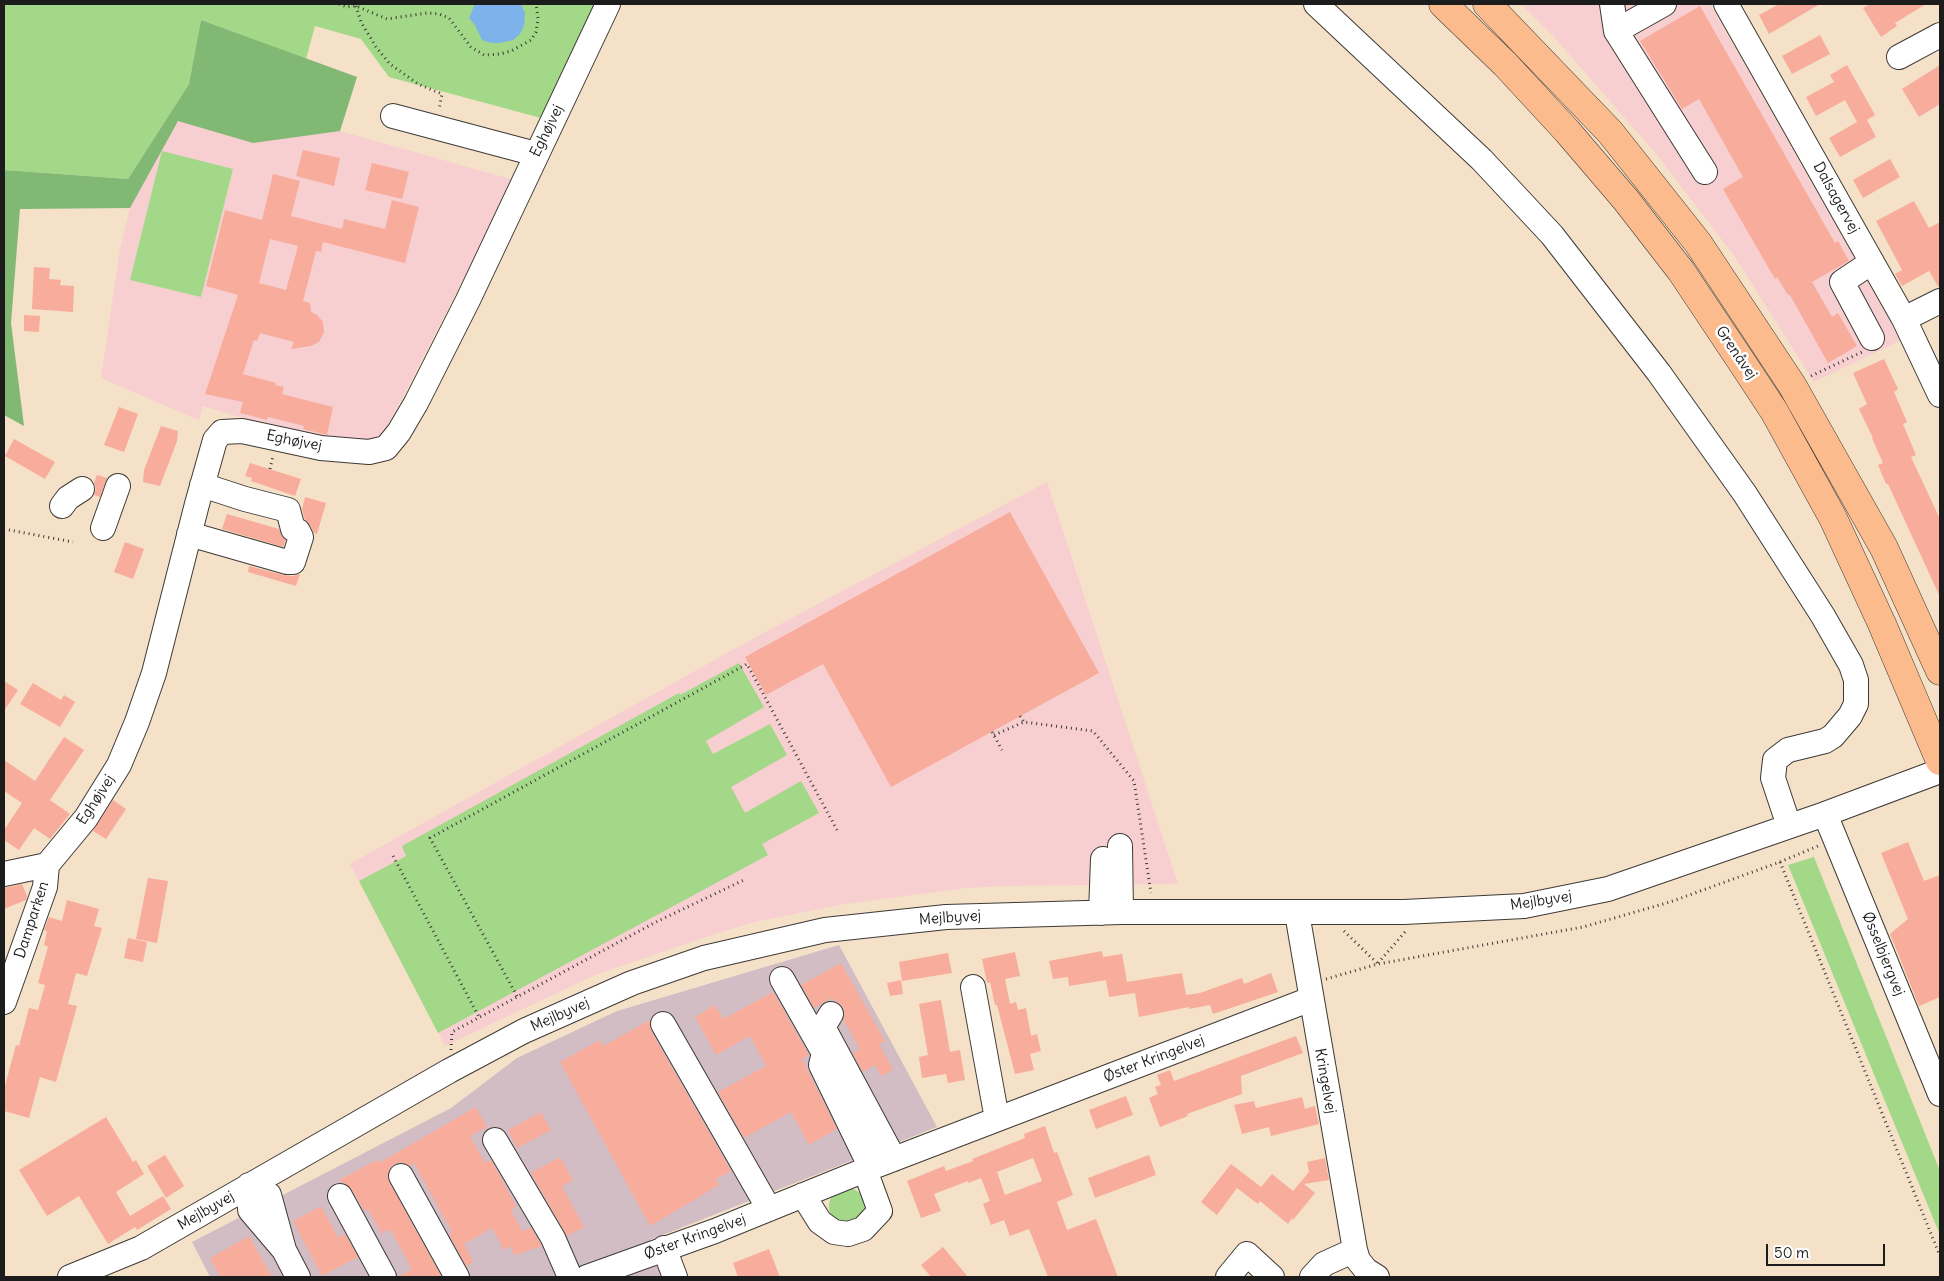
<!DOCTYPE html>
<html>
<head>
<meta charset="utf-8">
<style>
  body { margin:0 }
  #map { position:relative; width:1944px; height:1281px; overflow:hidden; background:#f5e1c7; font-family:Delius,sans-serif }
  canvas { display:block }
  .frame { position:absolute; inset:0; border:5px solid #1c1c1c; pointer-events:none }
  .scale { position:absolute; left:1766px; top:1244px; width:119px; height:22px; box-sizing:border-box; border:2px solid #1c1c1c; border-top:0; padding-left:6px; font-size:15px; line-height:18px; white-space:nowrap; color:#1c1c1c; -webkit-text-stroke:4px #fff; paint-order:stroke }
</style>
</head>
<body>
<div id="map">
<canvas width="1944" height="1281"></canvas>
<div class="frame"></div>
<div class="scale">50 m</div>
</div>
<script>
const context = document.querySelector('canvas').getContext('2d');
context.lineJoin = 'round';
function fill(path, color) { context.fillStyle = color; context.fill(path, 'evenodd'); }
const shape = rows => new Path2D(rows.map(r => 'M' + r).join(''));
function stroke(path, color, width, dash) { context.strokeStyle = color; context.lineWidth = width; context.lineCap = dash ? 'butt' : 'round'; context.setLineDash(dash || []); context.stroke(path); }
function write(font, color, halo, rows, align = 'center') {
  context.font = font + ' Delius,sans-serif'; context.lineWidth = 5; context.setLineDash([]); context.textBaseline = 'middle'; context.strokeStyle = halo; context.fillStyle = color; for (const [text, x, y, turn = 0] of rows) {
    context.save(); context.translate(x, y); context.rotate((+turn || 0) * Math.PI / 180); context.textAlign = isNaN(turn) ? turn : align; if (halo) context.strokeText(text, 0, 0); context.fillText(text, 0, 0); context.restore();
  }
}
fill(shape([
  [1521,4,1710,4,1901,340,1814,382,1735,257,1658,156,1553,36],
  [201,20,357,77,340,131,514,180,380,441,323,442,203,406,199,420,101,378,120,249,130,208,128,179,189,84],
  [1047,482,1178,884,1005,886,966,888,844,904,755,922,712,935,595,975,445,1046,350,864,745,643]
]), '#f7cfd0');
fill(shape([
  [839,945,937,1127,650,1240,664,1277,210,1277,192,1242,451,1108,517,1058,617,1011]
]), '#d2bdc5');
fill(shape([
  [4,4,597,4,541,118,389,77,361,39,315,26,306,59,201,20,189,84,128,179,4,170],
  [162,151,233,169,201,297,130,280],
  [739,663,764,707,706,741,713,754,770,724,787,755,731,787,745,813,801,781,819,813,762,844,768,855,438,1033,359,881,406,856,402,846,679,693,680,695],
  [1814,857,1940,1171,1940,1235,1788,865],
  '829 1206a18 18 0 1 1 36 0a18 18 0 1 1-36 0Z'
]), '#a2d888');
fill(shape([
  [201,20,357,77,340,131,253,143,178,121,130,208,20,209,11,323,24,426,4,415,4,170,128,179,189,84]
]), '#81b874');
fill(shape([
  [475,4,521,4,525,13,524,26,520,34,513,40,500,43,491,43,482,40,475,25,469,18]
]), '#7db2eb');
fill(shape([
  [1779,4,1820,4,1769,34,1759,15],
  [1870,4,1926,4,1895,23,1897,26,1881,37,1863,8],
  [1700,6,1835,243,1838,241,1849,261,1812,282,1832,317,1838,313,1857,346,1828,363,1790,295,1788,295,1777,277,1775,279,1723,189,1743,177,1699,99,1682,109,1640,41],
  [1820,35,1830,54,1792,74,1782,56],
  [1847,65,1875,115,1867,120,1876,137,1840,157,1829,138,1857,122,1845,100,1816,116,1806,97,1834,82,1830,75],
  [1940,65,1940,104,1919,117,1902,89],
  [303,150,340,158,334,186,296,176],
  [1890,159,1900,177,1863,198,1853,180],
  [372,163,409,172,402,199,365,190],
  [273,174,300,181,291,216,342,229,344,219,385,229,392,200,419,207,405,263,323,242,321,252,316,251,303,301,310,303,311,312,317,315,323,322,324,332,319,342,311,346,291,349,294,342,260,333,257,341,254,340,243,374,276,383,275,385,284,387,282,394,333,407,327,435,303,429,304,426,268,417,267,420,240,413,243,402,205,394,238,295,206,286,225,210,262,220],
  [270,239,298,246,286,290,259,283],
  [1914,201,1929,228,1940,222,1940,287,1939,288,1929,271,1902,286,1895,274,1902,270,1876,221],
  [34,267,50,268,49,279,61,280,60,285,74,286,73,312,32,309],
  [24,315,40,316,39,332,24,331],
  [1884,359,1898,389,1894,392,1907,422,1903,424,1916,455,1911,457,1940,519,1940,597,1888,484,1886,484,1878,465,1883,463,1872,438,1873,438,1859,409,1867,404,1853,373],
  [119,407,138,414,124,452,104,445],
  [161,426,178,431,177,441,160,486,143,482,144,470],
  [14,439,55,462,45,479,5,456],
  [250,463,301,479,295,496,251,481,252,478,245,476],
  [97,475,107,478,100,497,94,495,96,489,94,483],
  [305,497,326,503,317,534,314,533,310,525,305,520,302,509],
  [1010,512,1099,673,891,787,823,664,766,695,745,657],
  [227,514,279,529,286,540,283,547,222,529],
  [125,542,144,549,133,579,114,572],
  [249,566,283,575,293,576,300,574,296,586,248,572],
  [4,681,18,690,4,711],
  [33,683,61,700,64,695,75,702,60,727,20,704],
  [64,737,84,750,50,800,70,814,50,839,34,828,19,850,4,840,4,830,22,803,4,791,4,760,35,781],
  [113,800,126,809,106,839,93,831],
  [1908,842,1924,881,1940,875,1940,997,1919,1006,1890,934,1908,919,1881,853],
  [148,878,168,881,157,943,136,939],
  [22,884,27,896,26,900,4,909,4,888],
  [67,900,99,909,94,926,102,928,87,976,76,973,68,1004,77,1006,56,1082,40,1077,29,1118,4,1111,4,1089,16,1045,19,1046,29,1008,38,1010,45,985,38,983,48,947,44,945,47,931,44,930,49,917,62,921],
  [128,938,147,942,143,962,124,958],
  [1102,951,1103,957,1122,954,1127,982,1182,973,1186,995,1200,993,1242,978,1244,984,1271,973,1278,992,1213,1014,1210,1005,1189,1009,1189,1007,1139,1017,1135,993,1109,997,1106,980,1069,986,1068,977,1053,979,1049,961],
  [1015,952,1020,976,1005,979,1010,1004,1016,1002,1018,1010,1026,1008,1031,1036,1037,1034,1041,1051,1030,1054,1034,1070,1015,1074,997,1005,995,1005,990,982,987,983,982,959],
  [948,953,952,973,902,981,899,962],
  [841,963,885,1041,879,1044,893,1070,881,1076,875,1065,863,1072,853,1053,860,1049,843,1019,845,1014,843,1007,832,998,814,1008,801,985],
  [901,980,903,994,890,996,887,983],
  [773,992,809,1055,802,1059,837,1129,809,1145,791,1112,744,1138,718,1092,766,1066,750,1036,716,1055,695,1017,715,1005,723,1019],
  [941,1000,950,1052,960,1050,965,1080,948,1083,946,1074,922,1078,919,1057,928,1055,919,1004],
  [650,1020,651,1031,731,1171,716,1179,719,1185,650,1226,560,1062,600,1040,603,1046],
  [1296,1036,1303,1053,1241,1076,1242,1094,1187,1114,1188,1116,1160,1127,1149,1098,1158,1094,1155,1087,1161,1085,1157,1075,1170,1070,1174,1081],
  [1126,1096,1133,1115,1096,1129,1089,1110],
  [1302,1097,1305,1109,1315,1106,1319,1124,1271,1136,1269,1127,1242,1134,1234,1105,1254,1101,1256,1108],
  [476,1107,487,1127,470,1136,485,1163,491,1160,516,1206,511,1210,522,1231,531,1228,542,1246,514,1255,511,1246,504,1250,492,1228,464,1244,473,1262,466,1266,449,1234,452,1232,414,1163,410,1166,401,1162,394,1164,390,1169,387,1178,441,1276,398,1277,412,1269,390,1229,382,1234,368,1209,364,1211,352,1189,339,1180,377,1160,379,1163],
  [541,1112,551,1130,517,1148,508,1130],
  [106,1117,133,1162,136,1160,144,1174,116,1192,130,1216,163,1196,171,1209,137,1230,135,1227,108,1244,79,1196,47,1216,19,1170],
  [1045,1126,1054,1153,1057,1152,1073,1195,1057,1202,1067,1230,1096,1219,1118,1277,1048,1277,1029,1229,1010,1236,1004,1220,991,1225,983,1204,990,1201,981,1178,968,1183,968,1181,934,1194,941,1211,921,1218,907,1181,944,1166,946,1171,973,1161,972,1159,1025,1138,1024,1134],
  [1033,1158,1042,1181,1005,1195,997,1172],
  [165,1155,184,1186,166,1198,147,1166],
  [1149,1155,1156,1175,1095,1198,1088,1178],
  [560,1157,573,1180,562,1186,584,1227,567,1236,531,1173],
  [1325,1158,1329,1180,1304,1184,1315,1193,1293,1220,1292,1218,1288,1224,1260,1201,1258,1204,1237,1188,1217,1215,1201,1202,1231,1164,1261,1187,1272,1174,1293,1191,1309,1172,1307,1162],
  [321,1206,338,1237,345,1234,358,1257,322,1276,293,1221],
  [249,1236,272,1277,220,1277,210,1258],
  [943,1247,968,1277,931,1277,921,1265],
  [769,1249,780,1277,738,1277,733,1263]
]), '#f8ac9c');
const minor = shape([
  [1316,4,1482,160,1552,235,1659,373,1745,494,1823,616,1851,665,1856,680,1856,704,1850,716,1833,736,1825,741,1788,750,1775,760,1773,778,1789,826],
  [1612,4,1616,31],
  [1664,4,1616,31,1705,172],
  [1726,4,1904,319,1940,395],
  [1899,57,1940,35],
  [393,116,536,154],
  [1872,262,1842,282,1872,338],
  [1904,319,1940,301],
  [62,506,68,498,82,489],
  [103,528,118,486],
  [189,534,287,562,293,562,301,537,298,531,293,529,288,510,245,499,202,485],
  [1825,814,1940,1094],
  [1120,846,1121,912],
  [4,874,47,865,86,818,119,765,137,722,154,673,197,504,215,440,222,432,242,431,321,448,369,452,386,448,399,432,416,403,468,300,608,4],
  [1101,913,1103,859],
  [1297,913,1355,1250,1358,1260,1366,1270,1377,1277],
  [782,979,824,1053,821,1065,871,1168],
  [973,987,997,1119],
  [4,1002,45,887,47,865],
  [831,1014,823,1027,894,1159],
  [663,1024,769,1209],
  [495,1140,553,1238,570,1277],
  [401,1176,457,1277],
  [803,1195,820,1222,834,1232,848,1234,863,1229,880,1211,865,1170],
  [340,1196,384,1277],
  [664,1248,675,1277],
  [284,1250,269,1195,249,1185,250,1210,284,1250,298,1277],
  [70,1277,141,1248,449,1071,524,1031,632,983,704,958,825,930,946,917,1121,912,1404,912,1524,906,1608,889,1825,814,1940,771],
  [587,1277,715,1231,865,1170,1311,999],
  [1228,1277,1247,1254,1272,1277],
  [1312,1277,1324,1264,1355,1250]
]);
const major = shape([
  [1443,4,1505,64,1567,131,1626,200,1681,271,1745,367,1774,411,1833,518,1882,624,1940,761],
  [1487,4,1610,132,1698,243,1792,385,1884,548,1940,671]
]);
stroke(minor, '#3d3a36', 26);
stroke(major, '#3d3a36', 29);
stroke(shape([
  [339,4,347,7,356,6,387,19,427,13,439,14,449,18,471,47,484,55,500,54,511,51,531,40,536,32,538,18,536,4],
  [356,6,361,22,376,47,390,64,418,84,442,94,439,109],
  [1811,376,1862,352],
  [270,469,273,456],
  [4,529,73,542],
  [1020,716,1024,722],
  [992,732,1002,750],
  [994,735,1024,722,1093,731,1134,781,1151,893],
  [393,856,479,1017],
  [1780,862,1940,1256],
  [1344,931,1377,963],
  [1378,963,1405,932],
  [1326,979,1378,964,1583,927,1670,902,1780,862,1818,846],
  [517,996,430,838,747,664,837,830],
  [451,1050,452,1032,656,922,746,879]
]), '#3d3a36', 3, [1, 4]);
stroke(minor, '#fff', 24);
stroke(major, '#fbbb8d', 28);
write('15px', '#1c1c1c', '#fff', [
  ["Eghøjvej",547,131,-64],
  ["Dalsagervej",1836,198,61],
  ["Grenåvej",1736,353,56],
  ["Eghøjvej",294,441,11],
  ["Eghøjvej",96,800,-57],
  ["Mejlbyvej",1541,901,-9],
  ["Mejlbyvej",950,918,-4],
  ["Damparken",32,920,-72],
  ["Øsselbjergvej",1883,954,68],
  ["Mejlbyvej",560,1015,-24],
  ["Øster Kringelvej",1154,1059,-21],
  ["Kringelvej",1325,1081,80],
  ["Mejlbyvej",206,1211,-30],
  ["Øster Kringelvej",695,1237,-20]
]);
</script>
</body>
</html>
